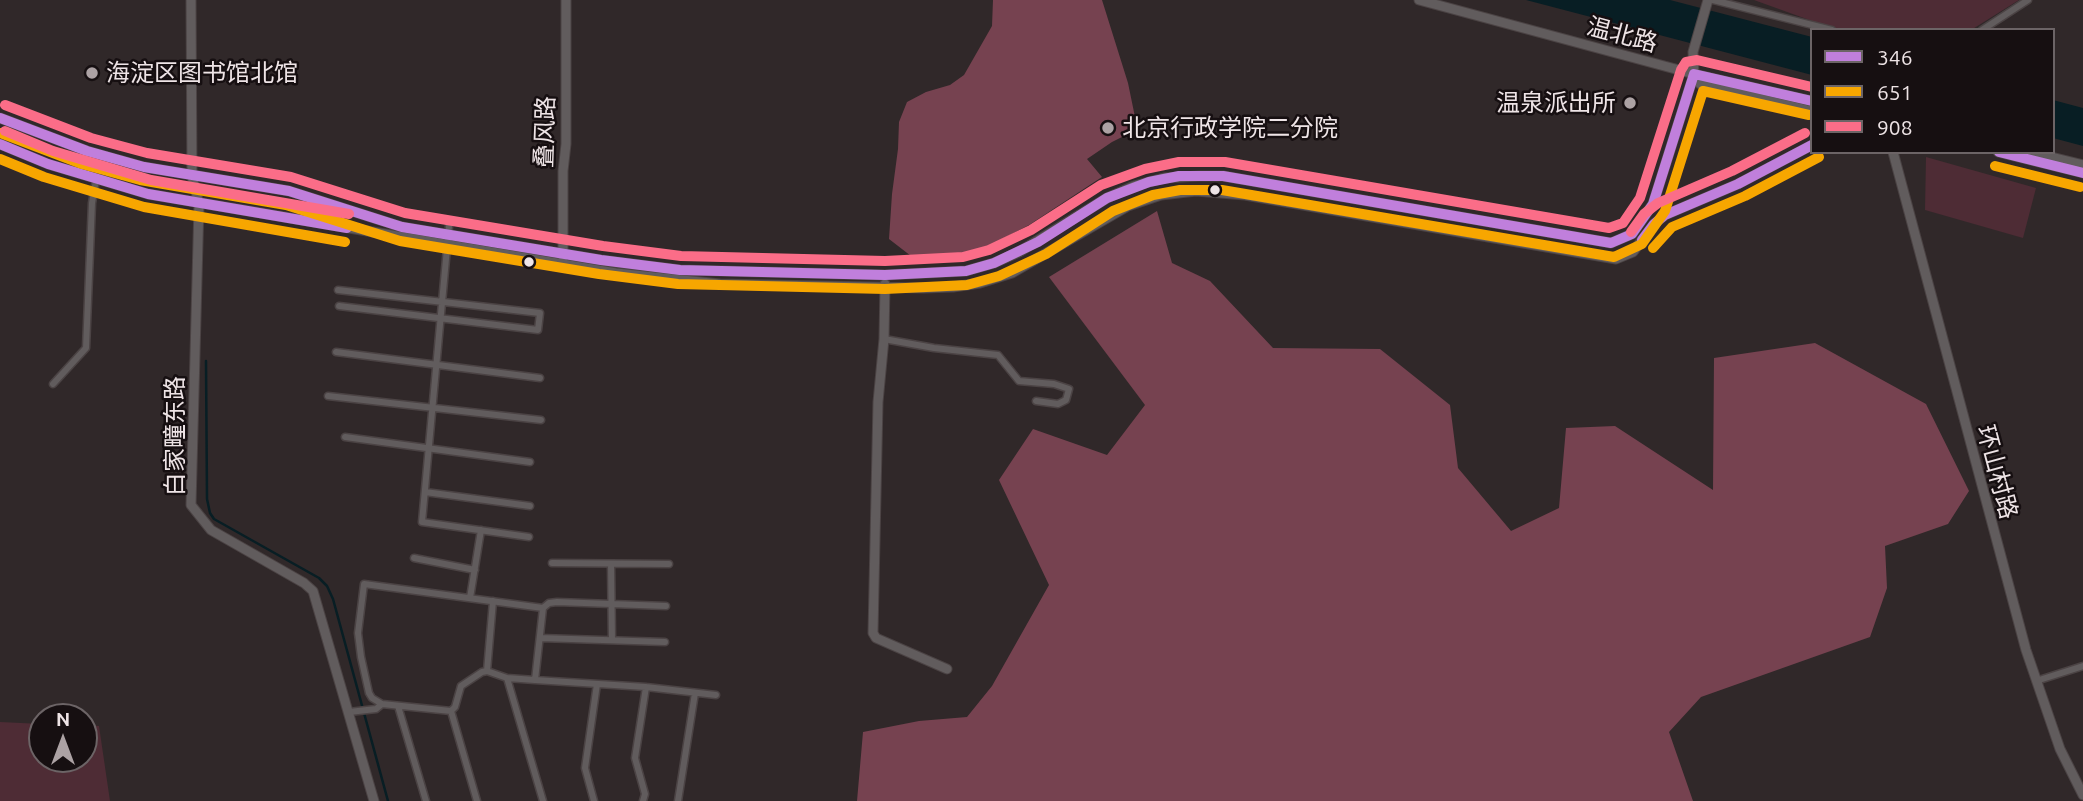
<!DOCTYPE html>
<html>
<head>
<meta charset="utf-8">
<style>
  body { margin:0 }
  #map { position:relative; width:2083px; height:801px; overflow:hidden; background:#302829; font-family:Ubuntu,sans-serif }
  canvas { display:block }
  .legend { position:absolute; left:1810px; top:28px; width:245px; height:126px; box-sizing:border-box; background:#160f11; border:2px solid #6c6466; margin:0; padding:9px 12px; list-style:none; font-size:21px; color:#eee4e6 }
  .legend li { display:flex; align-items:center; gap:14px; height:35px }
  .legend b { width:35px; border:2px solid #6c6466 }
  .north { position:absolute; left:28px; top:703px; width:70px; height:70px; box-sizing:border-box; background:#160f11; border:2px solid #6c6466; border-radius:50%; rotate:0deg; font-size:19px; font-weight:700; line-height:28px; text-align:center; color:#eee4e6 }
  .north::after { content:''; display:block; margin:auto; width:24px; height:32px; background:#aca2a4; clip-path:polygon(50% 0,100% 100%,50% 72%,0 100%) }
</style>
</head>
<body>
<div id="map">
<canvas width="2083" height="801"></canvas>
<ul class="legend">
<li><b style="height:9px;background:#c07fdc"></b>346</li>
<li><b style="height:9px;background:#f7a600"></b>651</li>
<li><b style="height:9px;background:#fb6d88"></b>908</li>
</ul>
<div class="north">N</div>
</div>
<script>
const context = document.querySelector('canvas').getContext('2d');
context.lineJoin = 'round';
function fill(path, color) { context.fillStyle = color; context.fill(path, 'evenodd'); }
const shape = rows => new Path2D(rows.map(r => 'M' + r).join(''));
function stroke(path, color, width, dash) { context.strokeStyle = color; context.lineWidth = width; context.lineCap = dash ? 'butt' : 'round'; context.setLineDash(dash || []); context.stroke(path); }
function write(font, color, halo, rows, align = 'center') {
  context.font = font + ' Ubuntu,"Noto Sans SC",sans-serif'; context.lineWidth = 5; context.setLineDash([]); context.textBaseline = 'middle'; context.strokeStyle = halo; context.fillStyle = color; for (const [text, x, y, turn = 0] of rows) {
    context.save(); context.translate(x, y); context.rotate((+turn || 0) * Math.PI / 180); context.textAlign = isNaN(turn) ? turn : align; if (halo) context.strokeText(text, 0, 0); context.fillText(text, 0, 0); context.restore();
  }
}
fill(shape([
  [1754,0,2019,0,1971,30,1837,30],
  [1926,157,2036,188,2023,238,1925,210],
  [0,722,42,724,42,759,84,759,84,725,99,726,110,801,0,801]
]), '#4e2c35');
fill(shape([
  [993,0,1102,0,1128,83,1135,117,1130,133,1112,142,1087,159,1102,177,1029,225,975,253,943,261,911,256,889,239,892,194,898,149,899,122,907,102,926,92,950,85,964,75,992,26],
  [1157,211,1172,263,1210,281,1273,348,1380,349,1450,405,1458,468,1511,531,1559,508,1566,428,1615,426,1713,490,1714,358,1815,343,1926,404,1969,491,1948,524,1885,546,1887,588,1870,637,1701,697,1669,732,1693,801,857,801,863,732,919,721,967,717,992,686,1049,585,999,480,1033,429,1107,455,1145,405,1049,277]
]), '#764250');
fill(shape([
  [1526,0,1670,0,1812,37,1812,75],
  [2053,100,2083,108,2083,146,2053,138]
]), '#081e24');
stroke(shape([
  [206,361,207,499,210,513,214,519,319,578,327,586,333,599,388,801]
]), '#081e24', 2.5);
const street = shape([
  [1713,0,1832,30],
  [1982,30,2028,0],
  [449,226,422,522,529,537],
  [338,290,540,313,538,330,339,306],
  [884,339,934,348,998,355,1019,381,1054,384,1069,389,1066,400,1058,404,1036,401],
  [336,352,540,378],
  [53,384,86,348,92,203,96,180],
  [328,396,541,420],
  [345,437,530,462],
  [425,492,530,506],
  [414,558,475,570],
  [552,563,669,564],
  [611,564,612,640],
  [470,598,481,530],
  [543,608,549,603,557,602,666,606],
  [540,638,665,642],
  [487,671,493,601],
  [535,680,646,687,716,695],
  [2036,681,2083,666],
  [382,704,372,698,369,693,361,657,358,633,364,584,543,608,535,680,507,678,543,801],
  [398,706,426,801],
  [451,711,455,707,461,686,482,672,487,671,507,678],
  [349,712,376,709,382,704,451,711,477,801],
  [594,801,585,768,597,684],
  [643,801,645,794,635,758,646,687],
  [678,801,695,693]
]);
const secondary = shape([
  [191,0,192,176,199,204,191,505,211,530,304,583,313,591,374,801],
  [1419,0,1694,74,1812,101],
  [1694,74,1700,84,1812,111],
  [0,118,87,151,144,167,289,191,402,227,601,260,680,270,885,275,966,271,994,263,1019,252,1107,198,1134,186,1164,178,1199,176,1223,176,1611,243,1632,234,1653,204,1694,74,1693,52,1708,0],
  [0,144,48,164,148,194,616,273,720,284,924,288,953,287,980,283,1012,273,1128,206,1161,195,1196,191,1245,195,1616,259,1633,252,1654,224,1665,215,1738,184,1812,145],
  [1893,152,2026,650,2060,749,2083,795],
  [1998,152,2083,173],
  [2031,152,2083,165],
  [563,257,563,171,566,144,566,0],
  [885,284,884,339,878,402,873,633,876,638,947,669]
]);
stroke(street, '#4b4344', 9);
stroke(secondary, '#4b4344', 11);
stroke(street, '#615c5d', 6);
stroke(secondary, '#615c5d', 9);
stroke(shape([
  [0,118,87,151,144,167,289,191,402,227,601,260,680,270,885,275,966,271,994,263,1038,242,1107,198,1149,182,1179,176,1223,176,1611,243,1632,234,1653,204,1694,74,1812,101],
  [0,144,48,164,148,194,347,228],
  [1999,152,2083,173],
  [1642,240,1654,224,1665,215,1738,184,1812,145]
]), '#c07fdc', 10);
stroke(shape([
  [0,133,82,164,140,180,286,205,400,241,599,274,678,284,885,289,967,285,999,276,1046,254,1113,211,1153,195,1180,190,1222,190,1614,257,1642,244,1665,211,1703,91,1809,115],
  [0,159,44,177,144,207,345,242],
  [1995,166,2080,187],
  [1653,248,1672,227,1745,196,1819,157]
]), '#f7a600', 10);
stroke(shape([
  [5,105,91,138,147,153,291,177,405,213,603,246,681,256,885,261,963,257,989,250,1031,230,1101,185,1145,169,1179,162,1225,162,1609,228,1623,223,1640,198,1681,70,1686,62,1697,60,1812,87],
  [5,131,53,151,151,180,349,214],
  [1631,232,1644,214,1658,203,1732,171,1805,133]
]), '#fb6d88', 10);
for (const [x, y, r, color] of [
  [92,73,7,"#aca2a4"],
  [1630,103,7,"#aca2a4"],
  [1108,128,7,"#aca2a4"],
  [1215,190,6,"#eee4e6"],
  [529,262,6,"#eee4e6"]
]) { const dot = new Path2D(); dot.arc(x, y, r, 0, 2 * Math.PI); context.fillStyle = color; context.fill(dot); stroke(dot, '#160f11', 2.5); }
write('24px', '#eee4e6', '#160f11', [
  ["温北路",1622,35,15],
  ["叠风路",545,132,-88],
  ["白家疃东路",175,436,-90],
  ["环山村路",1997,472,75]
]);
write('24px', '#eee4e6', '#160f11', [
  ["海淀区图书馆北馆",106,73],
  ["温泉派出所",1616,103,"right"],
  ["北京行政学院二分院",1122,128]
], 'left');
</script>
</body>
</html>
